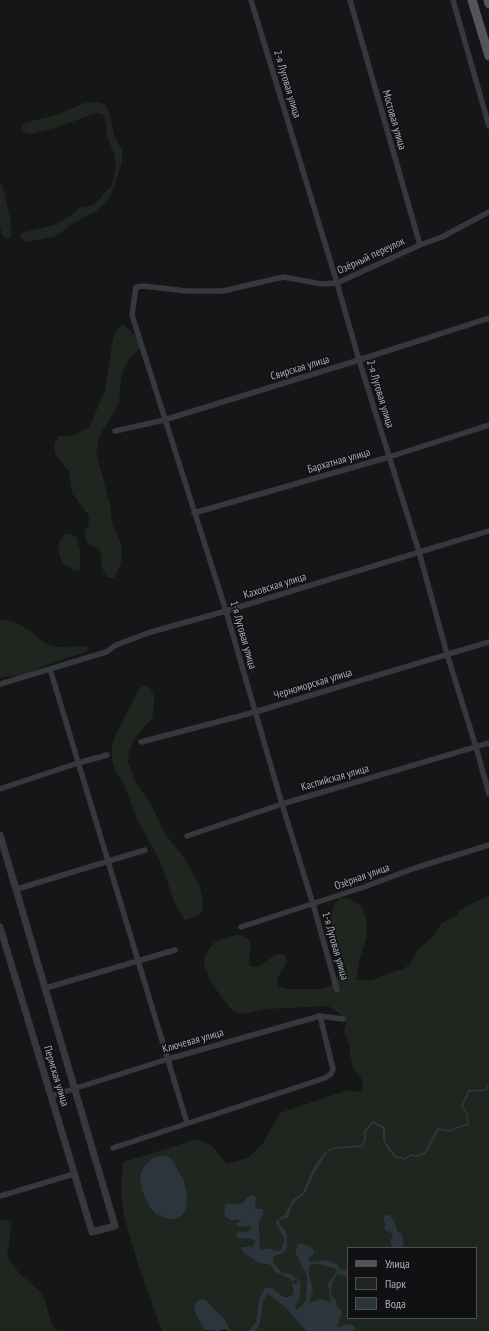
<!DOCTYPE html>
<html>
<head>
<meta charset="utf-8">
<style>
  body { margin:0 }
  #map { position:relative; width:489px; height:1331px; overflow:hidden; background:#161618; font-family:"PT Sans Narrow",sans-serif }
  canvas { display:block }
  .legend { position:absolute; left:347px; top:1247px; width:130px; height:72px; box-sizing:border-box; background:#111113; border:1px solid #4d4f55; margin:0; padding:5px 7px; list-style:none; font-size:12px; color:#a8adb8 }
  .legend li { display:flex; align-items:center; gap:8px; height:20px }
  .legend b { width:20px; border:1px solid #4d4f55 }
</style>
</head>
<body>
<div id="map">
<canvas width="489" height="1331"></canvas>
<ul class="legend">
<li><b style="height:5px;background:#53555c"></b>Улица</li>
<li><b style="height:11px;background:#1e261f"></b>Парк</li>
<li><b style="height:11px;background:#2c353c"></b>Вода</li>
</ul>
</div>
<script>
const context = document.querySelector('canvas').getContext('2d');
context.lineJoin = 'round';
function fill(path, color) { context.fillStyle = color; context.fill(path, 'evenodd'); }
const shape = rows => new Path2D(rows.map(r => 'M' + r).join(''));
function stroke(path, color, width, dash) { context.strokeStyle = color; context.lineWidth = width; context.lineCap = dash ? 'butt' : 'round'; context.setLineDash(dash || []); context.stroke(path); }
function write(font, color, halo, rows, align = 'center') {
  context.font = font + ' "PT Sans Narrow",sans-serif'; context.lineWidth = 3; context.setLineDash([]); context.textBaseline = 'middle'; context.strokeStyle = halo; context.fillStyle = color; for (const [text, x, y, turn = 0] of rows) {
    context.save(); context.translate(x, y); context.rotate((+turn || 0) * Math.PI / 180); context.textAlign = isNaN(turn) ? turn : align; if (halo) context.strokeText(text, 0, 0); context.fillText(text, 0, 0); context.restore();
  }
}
fill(shape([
  [97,102,104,104,107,107,109,112,115,137,122,149,122,162,111,195,104,204,96,211,75,222,56,236,28,242,22,240,20,237,22,233,57,224,71,215,81,207,91,206,98,201,111,186,116,168,114,154,107,136,106,120,102,114,98,113,93,114,58,127,31,134,26,133,21,130,21,127,24,123,56,115,85,103],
  [0,181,3,186,11,223,11,237,7,239,3,236,0,227],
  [124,325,136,336,141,346,139,350,130,357,124,369,121,379,119,402,115,411,100,435,96,452,110,505,112,524,122,546,121,564,114,578,111,578,107,577,104,573,102,566,100,550,87,543,84,532,89,524,89,516,72,493,69,471,55,454,54,444,59,436,76,435,90,426,105,390,113,338,119,327],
  [66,533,76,536,80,550,80,569,74,571,62,562,59,552,59,542],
  [0,620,6,620,17,623,31,631,45,643,52,646,60,647,83,646,90,648,86,652,54,662,26,674,0,678],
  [145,686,151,689,154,697,154,707,152,718,134,739,129,751,128,761,135,782,151,804,164,832,187,862,200,887,203,902,202,912,199,915,185,920,175,904,160,861,138,821,124,785,115,770,112,760,112,746,116,734,138,691,141,687],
  [489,896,489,1331,354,1331,356,1329,337,1327,341,1310,337,1306,336,1300,332,1297,331,1287,337,1274,348,1277,348,1318,476,1318,476,1248,404,1248,403,1240,394,1220,383,1218,385,1224,384,1230,393,1234,390,1243,393,1248,348,1248,348,1266,346,1269,340,1270,327,1260,310,1263,309,1259,314,1253,295,1252,307,1276,306,1299,302,1305,297,1309,295,1306,299,1297,300,1281,292,1274,281,1272,273,1261,274,1256,284,1253,287,1247,284,1229,280,1224,279,1221,282,1219,288,1218,292,1205,306,1192,315,1172,323,1159,329,1151,335,1148,329,1149,313,1169,302,1193,292,1200,285,1214,275,1222,284,1239,281,1250,277,1251,268,1248,260,1250,259,1222,264,1213,255,1208,256,1199,243,1203,228,1204,246,1218,250,1211,254,1212,252,1217,239,1221,238,1226,250,1226,252,1228,249,1231,236,1233,238,1238,252,1239,255,1241,253,1246,242,1247,241,1250,243,1252,258,1263,271,1265,275,1272,279,1274,289,1278,292,1281,296,1280,298,1282,296,1284,292,1283,294,1291,292,1295,284,1297,272,1288,259,1300,256,1322,248,1331,231,1331,224,1318,195,1304,194,1308,197,1317,205,1330,207,1331,162,1331,140,1270,124,1216,121,1190,123,1162,198,1139,213,1147,227,1164,248,1158,263,1143,280,1113,348,1090,355,1092,362,1090,363,1083,360,1076,353,1068,350,1055,350,1046,344,1031,346,1022,340,1014,328,1006,266,1009,243,1014,234,1011,229,1007,210,981,205,967,204,960,207,952,215,942,235,935,240,935,245,937,249,940,251,944,249,961,250,965,253,967,260,966,273,956,280,954,286,956,287,962,277,979,277,985,279,987,288,989,322,989,329,986,334,983,340,971,341,963,332,929,331,915,334,904,340,898,346,898,352,900,362,907,366,918,367,936,360,958,356,980,371,980,405,968,411,963,417,951,432,937,442,923,456,916,459,911,474,902],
  [0,1220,12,1221,7,1257,19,1273,43,1294,51,1322,58,1331,0,1331],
  [316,1264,334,1268,337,1271,329,1284,332,1302,320,1299,309,1304,309,1266],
  [267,1294,271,1295,285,1307,306,1331,256,1331,260,1324,263,1301]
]), '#1e261f');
fill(shape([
  [338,1147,329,1151,323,1159,315,1172,306,1192,292,1205,288,1218,282,1219,279,1221,280,1224,284,1229,287,1235,287,1247,284,1253,274,1256,273,1261,281,1272,292,1274,300,1281,300,1297,295,1306,297,1309,302,1305,306,1299,307,1276,295,1252,299,1243,311,1247,313,1249,314,1253,309,1259,310,1262,327,1260,338,1265,340,1270,346,1269,348,1266,348,1277,337,1274,331,1287,332,1297,336,1300,337,1306,341,1310,342,1313,337,1327,338,1327,349,1324,354,1326,356,1329,354,1331,306,1331,285,1307,268,1294,263,1301,260,1324,256,1331,248,1331,256,1322,259,1300,264,1289,268,1287,272,1288,284,1297,288,1297,292,1295,294,1291,291,1283,296,1284,298,1282,296,1280,292,1281,289,1278,279,1274,275,1272,271,1265,258,1263,243,1252,241,1249,242,1247,253,1246,255,1241,251,1239,238,1238,235,1233,249,1231,252,1228,250,1226,238,1227,236,1224,241,1220,230,1220,226,1217,224,1212,225,1205,228,1204,243,1203,247,1197,251,1195,255,1196,256,1199,255,1208,258,1209,262,1209,264,1213,259,1222,260,1250,268,1248,277,1251,281,1250,284,1239,275,1222,285,1214,292,1200,302,1193,313,1169,320,1158,329,1149],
  [316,1264,334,1268,337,1271,328,1284,331,1302,320,1299,309,1303,313,1289,309,1273,309,1266],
  [163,1155,167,1156,171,1158,184,1181,187,1195,186,1210,182,1215,175,1219,168,1219,156,1214,150,1207,142,1191,140,1177,143,1167,153,1158],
  [385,1215,389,1215,394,1220,398,1231,402,1234,404,1248,393,1248,390,1243,393,1234,384,1230,385,1224,383,1218],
  [199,1300,205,1300,224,1318,231,1331,228,1331,226,1329,217,1331,205,1330,197,1317,194,1307,195,1304]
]), '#2c353c');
stroke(shape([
  [336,1148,363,1146,365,1139,365,1131,373,1122,384,1128,384,1140,389,1149,396,1157,405,1159,411,1155,417,1156,425,1153,438,1129,448,1131,468,1124,467,1114,462,1106,469,1091,485,1090,489,1085]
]), '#2c353c', 2);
stroke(shape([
  [251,0,337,283,359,360,419,552,447,654,476,747,489,794],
  [350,0,420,245],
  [453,0,489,126],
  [115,431,164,420,359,360,489,318],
  [194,513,389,457,489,425],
  [50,669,187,1123],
  [0,684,106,652,116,645,151,632,226,611,489,531],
  [141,742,255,712,489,642],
  [0,789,78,763,107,755],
  [187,836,282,804,489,743],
  [17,889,145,850],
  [241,927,364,887,415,868,489,845],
  [46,988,175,950],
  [337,990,313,904,282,804,226,611,132,315,136,287,144,286,186,291,223,291,283,277,322,284,337,283,420,245,442,237,489,212],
  [51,1096,168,1059,320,1016,343,1019],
  [113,1148,325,1078,331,1074,333,1069,320,1016],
  [0,1196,74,1174]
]), '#37383d', 5.5);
stroke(shape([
  [0,835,115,1226,92,1232,0,927]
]), '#37383d', 7);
stroke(shape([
  [472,0,489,56],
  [488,0,489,4]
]), '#53555c', 9);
write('11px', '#a8adb8', '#111113', [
  ["2-я Луговая улица",287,84,73],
  ["Мостовая улица",394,120,74],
  ["Озёрный переулок",371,256,-25],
  ["Свирская улица",300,368,-17],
  ["2-я Луговая улица",380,394,73],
  ["Бархатная улица",339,461,-16],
  ["Каховская улица",275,586,-17],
  ["1-я Луговая улица",243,635,74],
  ["Черноморская улица",313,684,-17],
  ["Каспийская улица",335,778,-16],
  ["Озёрная улица",362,877,-20],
  ["1-я Луговая улица",335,946,74],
  ["Ключевая улица",193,1041,-16],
  ["Пермская улица",56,1076,73]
]);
</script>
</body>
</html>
